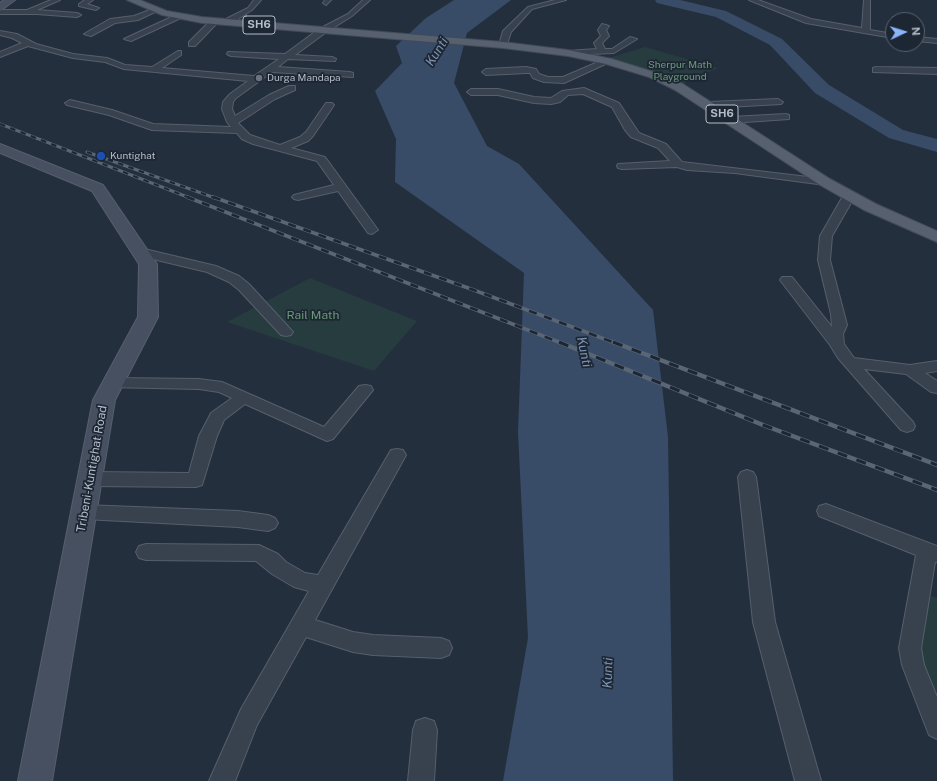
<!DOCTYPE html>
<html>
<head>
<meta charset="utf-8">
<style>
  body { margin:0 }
  #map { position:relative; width:937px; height:781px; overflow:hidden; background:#242f3e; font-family:"Public Sans",sans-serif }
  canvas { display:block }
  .north { position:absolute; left:885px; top:12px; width:40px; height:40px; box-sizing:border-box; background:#1d2633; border:1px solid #59626f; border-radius:50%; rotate:86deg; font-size:11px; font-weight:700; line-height:16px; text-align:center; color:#b4bcc9 }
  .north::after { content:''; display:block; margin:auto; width:14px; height:18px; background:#8ab4f8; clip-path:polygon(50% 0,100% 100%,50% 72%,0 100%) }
</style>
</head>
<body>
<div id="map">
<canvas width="937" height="781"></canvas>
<div class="north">N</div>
</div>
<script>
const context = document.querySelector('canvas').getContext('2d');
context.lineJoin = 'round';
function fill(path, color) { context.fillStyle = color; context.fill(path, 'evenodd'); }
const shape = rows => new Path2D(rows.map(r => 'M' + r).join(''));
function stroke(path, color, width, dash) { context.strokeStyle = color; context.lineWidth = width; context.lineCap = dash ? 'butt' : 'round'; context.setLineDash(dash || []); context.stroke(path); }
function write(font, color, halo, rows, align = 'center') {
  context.font = font + ' "Public Sans",sans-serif'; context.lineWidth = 3.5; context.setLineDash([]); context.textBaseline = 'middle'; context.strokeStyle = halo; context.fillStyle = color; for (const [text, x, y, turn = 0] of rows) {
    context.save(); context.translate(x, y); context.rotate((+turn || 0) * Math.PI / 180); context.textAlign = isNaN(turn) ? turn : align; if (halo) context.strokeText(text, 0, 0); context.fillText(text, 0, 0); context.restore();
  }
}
fill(shape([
  [645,47,718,68,680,85,649,70,609,58],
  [310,278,417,321,374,371,227,322],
  [913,590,937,598,937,717,923,712]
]), '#263c3f');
fill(shape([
  [454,0,511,0,467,33,454,83,487,146,519,164,653,310,668,437,673,781,503,781,528,638,518,432,524,273,395,182,396,139,375,91,402,63,396,46,426,18]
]), '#394c67');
fill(shape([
  [655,0,680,0,726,11,782,39,829,85,903,130,937,139,937,152,889,138,815,93,770,45,716,17,657,3,655,0]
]), '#394c67');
const street = shape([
  [51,0,60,0,37,10,77,13,81,15,77,17,37,14,0,14,0,10,27,10,51,0],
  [85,0,93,0,87,4,99,8,96,10,79,6,79,4,85,0],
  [254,0,261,0,252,10,230,24,224,24,224,20,248,8,254,0],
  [325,0,331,0,326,5,323,3,325,0],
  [363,0,370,0,352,16,325,33,295,55,332,57,336,59,335,61,288,59,278,67,350,72,353,73,353,77,272,72,236,98,233,102,232,109,235,116,269,95,289,86,295,86,295,90,275,99,238,123,250,135,280,145,300,137,306,132,326,103,332,103,334,105,313,136,308,141,291,148,325,157,378,230,372,234,368,233,338,191,298,200,294,199,292,197,294,195,334,185,317,161,253,144,242,139,237,133,152,130,109,115,67,105,65,103,70,100,112,110,153,124,231,127,227,122,222,109,223,102,230,94,248,81,124,69,105,62,73,58,28,46,0,57,0,52,22,43,12,38,0,35,0,31,17,34,36,44,73,54,107,58,125,65,152,67,178,51,181,51,181,55,162,68,254,76,279,59,231,56,227,54,228,52,285,54,319,29,348,14,363,0],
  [555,0,566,0,532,9,511,32,506,47,500,47,499,45,503,31,528,7,555,0],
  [749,0,758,0,811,19,862,28,864,0,870,0,870,30,893,34,893,38,806,23,749,0],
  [155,8,158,10,157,11,138,20,115,23,91,36,84,34,110,19,134,16,155,8],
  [178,14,185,16,131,41,124,39,178,14],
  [893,17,899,17,901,20,893,20,893,17],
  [212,19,219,21,195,46,189,46,189,42,212,19],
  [602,24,609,26,606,30,609,36,602,43,605,49,612,49,630,37,637,39,614,53,565,55,565,51,568,51,597,49,594,43,601,36,598,30,602,24],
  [917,37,937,39,937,43,917,41,917,37],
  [605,59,612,61,564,83,544,82,533,78,530,73,526,73,486,75,482,72,486,69,526,67,536,69,539,74,548,77,563,77,605,59],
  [876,67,937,68,937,74,873,72,873,68,876,67],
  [584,88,619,103,639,133,666,144,682,162,825,179,831,182,825,185,735,173,687,170,677,167,622,169,618,168,617,166,618,164,670,161,658,148,631,137,625,130,612,107,583,94,568,95,560,102,551,104,534,103,498,95,471,95,467,92,471,89,498,89,534,97,551,98,562,91,584,88],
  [778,99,783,102,781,104,709,108,704,105,709,102,778,99],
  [786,114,789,115,789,119,731,123,726,120,731,117,786,114],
  [849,193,855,196,832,236,830,260,847,325,843,334,844,344,854,358,910,365,937,361,937,371,925,373,937,381,937,393,931,392,906,374,864,369,913,422,915,426,913,430,907,432,901,430,838,358,830,345,780,280,782,277,792,277,832,327,831,314,818,260,820,236,843,196,849,193],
  [140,248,216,266,239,276,249,284,293,332,291,335,286,336,281,335,239,290,229,282,207,272,136,255,134,252,140,248],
  [113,378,199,379,222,382,324,427,359,386,365,385,371,386,373,390,333,439,327,441,245,404,224,420,217,436,202,485,196,487,90,486,84,484,81,479,84,474,90,472,189,473,199,436,209,417,211,413,232,398,219,392,199,389,107,387,105,383,107,379,113,378],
  [397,449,403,450,406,455,315,620,353,632,373,635,441,638,449,641,452,648,449,655,441,658,373,655,353,652,306,637,257,725,235,781,209,781,241,709,309,591,294,587,272,574,256,561,146,560,139,558,136,552,139,546,146,544,259,545,278,554,286,562,305,573,318,575,391,450,397,449],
  [747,470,753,472,756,477,775,622,821,781,795,781,753,622,738,477,741,472,747,470],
  [826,504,937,546,937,562,935,562,921,648,924,665,937,697,937,739,929,735,902,665,899,648,916,555,819,516,817,511,819,506,826,504],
  [84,505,238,511,268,515,275,518,278,523,275,528,268,531,238,527,84,519,77,517,75,512,77,507,84,505],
  [425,718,434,721,437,730,434,781,408,781,413,730,416,721,425,718]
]);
const secondary = shape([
  [4,0,15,0,0,11,0,3,4,0],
  [0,144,103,185,157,264,158,317,115,400,52,781,18,781,93,400,138,317,139,264,92,191,0,153,0,144]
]);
const primary = shape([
  [127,0,140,0,167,11,202,17,503,42,568,50,612,59,657,73,683,84,830,179,876,204,937,231,937,242,864,210,820,185,675,90,649,77,606,64,568,56,503,48,202,23,162,15,127,0]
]);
stroke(street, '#565f6c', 2);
stroke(secondary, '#565f6c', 2);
stroke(primary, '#414a57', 2);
fill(street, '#38414e');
fill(secondary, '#465061');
fill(primary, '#56606e');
const railFar2 = shape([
  [0,124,190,198],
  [87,152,215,198]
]);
const railFar1 = shape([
  [187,197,561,343],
  [213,197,471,289,615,343]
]);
const rail = shape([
  [559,342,763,425,937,490],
  [613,342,937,465]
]);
stroke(railFar2, '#5a6575', 3);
stroke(railFar1, '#5a6575', 3.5);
stroke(rail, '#5a6575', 4.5);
stroke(railFar2, '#1d2633', 2, [5.5]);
stroke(railFar1, '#1d2633', 2.5, [8]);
stroke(rail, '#1d2633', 3, [10]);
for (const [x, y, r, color] of [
  [259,78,4,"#6b7280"],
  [101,156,5,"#1a4fb4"]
]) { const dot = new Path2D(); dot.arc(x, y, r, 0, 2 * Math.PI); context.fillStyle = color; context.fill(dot); stroke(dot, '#1d2633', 1.5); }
write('10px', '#6b9a76', '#1d2633', [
  ["Sherpur Math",680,65],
  ["Playground",680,77]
]);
write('10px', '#b4bcc9', '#1d2633', [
  ["Durga Mandapa",267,78],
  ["Kuntighat",110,156]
], 'left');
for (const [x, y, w] of [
  [259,25,32],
  [722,114,32]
]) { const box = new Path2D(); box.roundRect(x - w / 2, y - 9, w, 18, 3); context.fillStyle = '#1d2633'; context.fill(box); stroke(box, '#b4bcc9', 1); }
write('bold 11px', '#b4bcc9', null, [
  ["SH6",259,25],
  ["SH6",722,114]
]);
write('12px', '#6b9a76', '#1d2633', [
  ["Rail Math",313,315]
]);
write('12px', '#b4bcc9', '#1d2633', [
  ["Tribeni-Kuntighat Road",92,469,-80]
]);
write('italic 13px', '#7c92b1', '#1d2633', [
  ["Kunti",437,52,-58],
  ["Kunti",584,352,78],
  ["Kunti",608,673,-88]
]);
</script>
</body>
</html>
